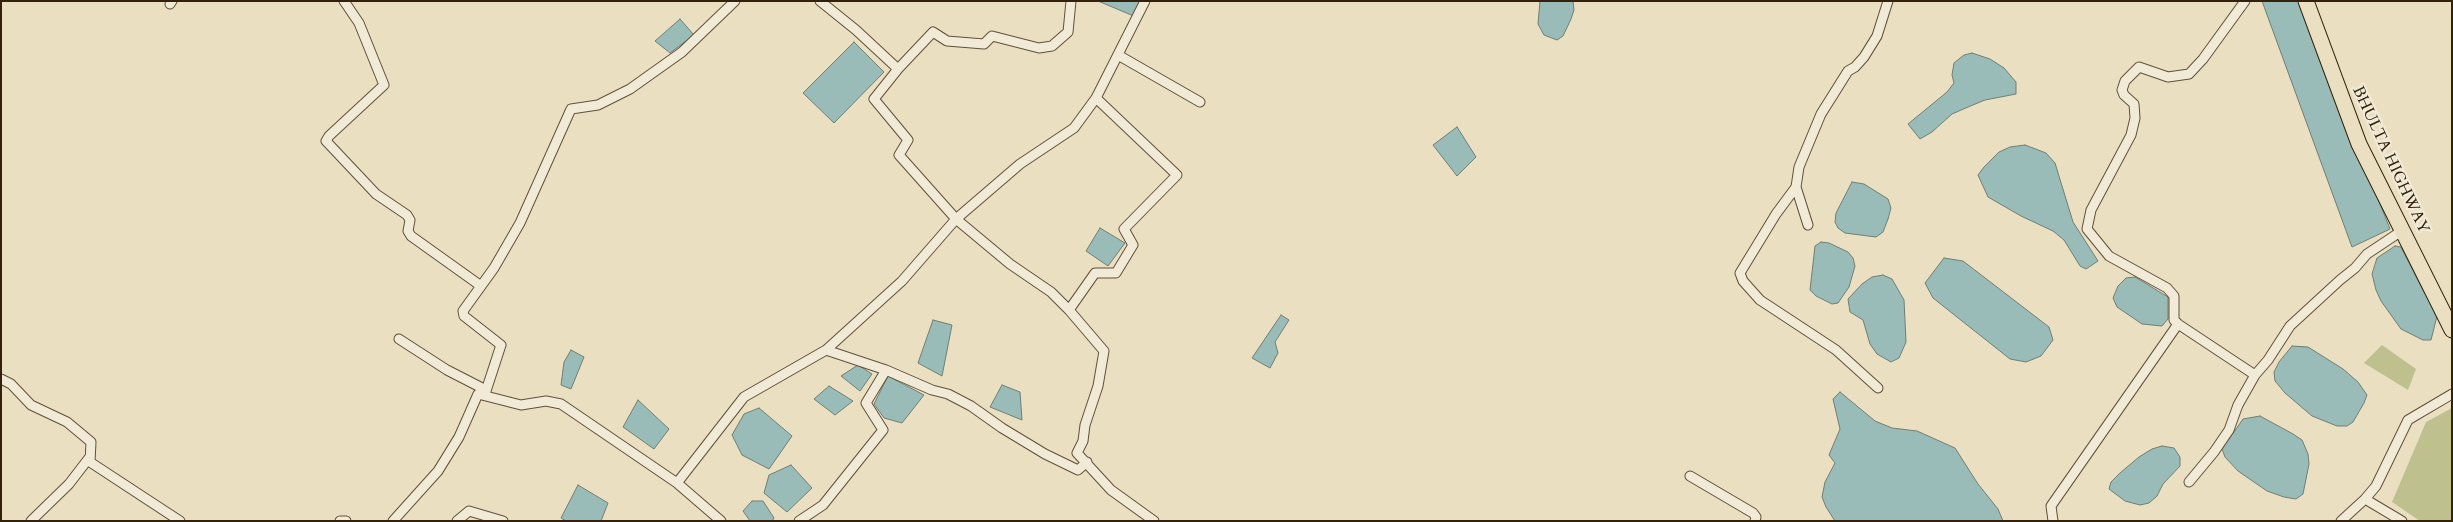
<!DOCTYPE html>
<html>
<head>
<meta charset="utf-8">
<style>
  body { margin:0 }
  #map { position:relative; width:2453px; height:522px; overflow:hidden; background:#eadfc1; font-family:Cardo,serif }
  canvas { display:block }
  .frame { position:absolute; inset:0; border:2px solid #33210c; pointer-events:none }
</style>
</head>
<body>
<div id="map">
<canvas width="2453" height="522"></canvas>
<div class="frame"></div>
</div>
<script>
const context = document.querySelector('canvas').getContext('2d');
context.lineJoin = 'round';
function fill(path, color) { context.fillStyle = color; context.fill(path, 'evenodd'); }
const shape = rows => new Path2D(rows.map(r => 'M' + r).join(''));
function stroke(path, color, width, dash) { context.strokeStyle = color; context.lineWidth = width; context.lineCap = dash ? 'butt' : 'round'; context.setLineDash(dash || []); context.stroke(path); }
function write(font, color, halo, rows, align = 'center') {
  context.font = font + ' Cardo,serif'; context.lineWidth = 4.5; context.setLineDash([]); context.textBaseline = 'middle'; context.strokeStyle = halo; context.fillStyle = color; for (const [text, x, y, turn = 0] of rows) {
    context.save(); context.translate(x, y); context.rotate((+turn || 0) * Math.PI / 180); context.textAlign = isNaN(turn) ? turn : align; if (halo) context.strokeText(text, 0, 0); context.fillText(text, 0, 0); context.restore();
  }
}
fill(shape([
  [2382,345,2416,369,2408,390,2364,363],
  [2452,408,2452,521,2420,521,2392,502,2426,422]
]), '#bec08e');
const water = shape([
  [1098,1,1143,1,1136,17,1098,1],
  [1540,1,1573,1,1574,10,1571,19,1563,36,1557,40,1544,35,1538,24,1540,1],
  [2262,1,2299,1,2390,229,2352,247,2262,1],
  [680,19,694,35,670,53,655,41,680,19],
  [854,42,884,72,834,123,803,93,854,42],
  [1972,53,1990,59,2004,68,2016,82,2016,94,1985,100,1968,107,1952,114,1932,132,1920,139,1908,124,1947,92,1954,83,1952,75,1954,63,1964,55,1972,53],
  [1457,127,1476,157,1457,176,1433,145,1457,127],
  [2025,145,2046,153,2055,163,2073,222,2098,261,2086,269,2080,266,2064,240,2053,231,2021,216,1988,197,1978,175,1984,167,1999,152,2010,147,2025,145],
  [1852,182,1864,184,1888,199,1891,208,1888,219,1883,232,1876,237,1845,233,1838,228,1835,222,1836,213,1852,182],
  [1100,228,1125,243,1108,266,1086,251,1100,228],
  [1821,242,1829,243,1848,252,1853,258,1855,266,1849,287,1838,303,1832,304,1816,296,1810,290,1815,246,1821,242],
  [2395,246,2401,247,2424,292,2434,305,2437,316,2431,340,2423,340,2401,329,2381,301,2376,290,2372,274,2377,258,2395,246],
  [1944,258,1963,261,2049,327,2053,340,2041,356,2026,362,2010,359,1933,298,1925,283,1944,258],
  [1883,275,1892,279,1904,300,1906,342,1899,358,1891,362,1877,354,1870,344,1863,320,1850,312,1848,299,1862,284,1872,277,1883,275],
  [2135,277,2168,297,2168,319,2162,326,2142,324,2117,307,2113,298,2118,286,2126,278,2135,277],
  [1281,315,1289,320,1275,342,1278,353,1270,368,1252,358,1281,315],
  [933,320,952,325,942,376,918,363,933,320],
  [2292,346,2308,347,2343,369,2358,382,2367,395,2364,403,2353,422,2347,426,2337,426,2312,416,2285,393,2275,381,2274,372,2279,362,2292,346],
  [571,350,584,357,571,389,561,385,564,362,571,350],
  [858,365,872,374,860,391,841,376,858,365],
  [888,376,924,395,902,423,884,418,874,404,888,376],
  [1002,385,1020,392,1022,420,990,407,1002,385],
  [829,386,853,401,835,415,814,399,829,386],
  [1840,392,1875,421,1892,428,1917,431,1955,448,1978,484,1998,509,2003,521,1835,521,1826,507,1822,497,1825,482,1835,463,1829,455,1840,429,1833,399,1840,392],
  [638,400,669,429,654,449,623,427,638,400],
  [759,408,792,436,769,469,742,455,732,435,744,414,759,408],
  [2260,416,2293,434,2302,440,2308,454,2309,464,2303,494,2296,499,2284,497,2267,491,2238,471,2225,457,2222,449,2243,419,2260,416],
  [2162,446,2174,448,2180,457,2180,466,2163,484,2157,496,2149,503,2140,505,2125,501,2109,489,2111,482,2120,473,2139,457,2152,449,2162,446],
  [791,465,812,488,787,512,764,493,769,475,791,465],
  [578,485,608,503,601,521,566,521,561,518,578,485],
  [752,501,763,501,774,518,772,521,750,521,743,511,752,501]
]);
fill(water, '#99bcb8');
stroke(water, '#707e73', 1);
const minor = shape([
  [344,1,359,23,384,85,329,136,326,141,376,194,407,215,410,220,408,231,411,236,481,286],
  [820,1,856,30,898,69,874,99,908,140,899,155,956,219,1010,264,1051,292,1069,310,1104,351,1098,386,1085,425,1083,441,1077,453,1111,490,1154,521],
  [2245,1,2203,59,2189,74,2168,77,2139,67,2125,81,2122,90,2124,95,2134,104,2135,118,2131,135,2091,210,2087,229,2109,256,2167,288,2174,296,2174,320,2178,324,2255,375],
  [170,4,172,1],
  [1118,55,1200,102],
  [898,69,933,32,947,41,984,44,992,36,1039,48,1052,46,1068,32,1071,1],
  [1796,187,1776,214,1740,273,1743,281,1760,300,1836,350,1878,388],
  [1808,225,1796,187,1799,167,1821,114,1848,71,1855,67,1864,57,1877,36,1888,1],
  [1069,310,1095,273,1116,273,1133,245,1124,229,1177,175,1096,98,1145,1],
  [399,339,447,370,486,390],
  [886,370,932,390,948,394,971,406,1002,428,1045,454,1078,470,1087,462],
  [1,379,11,384,31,405,67,422,91,442,90,462,180,521],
  [485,394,501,345,464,316,463,311,494,268,520,223,571,109,598,105,630,89,682,52,735,1],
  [1690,476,1753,513,1756,517,1755,521],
  [2189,482,2214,452,2229,430,2238,405,2255,375,2268,360,2290,326,2340,280,2355,268,2367,254,2403,230],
  [677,483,744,397,826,350],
  [2365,499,2402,521],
  [31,521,69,484,89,458],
  [340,521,346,521],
  [393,521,438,471,459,437,478,394,521,405,546,401,561,404,677,483,721,521],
  [457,521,469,511,503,521],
  [799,521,823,505,883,430,866,403,886,370,826,350,902,281,956,219,1020,164,1074,128,1096,98],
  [2053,521,2051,506,2178,324],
  [2341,521,2365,499,2376,486,2408,420,2452,394]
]);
const trunk = shape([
  [2306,1,2359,144,2452,330]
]);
stroke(minor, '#615039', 11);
stroke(trunk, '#33210c', 17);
stroke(minor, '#f1ead7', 9);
stroke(trunk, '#eadfc1', 15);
write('16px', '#33210c', '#f1ead7', [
  ["BHULTA HIGHWAY",2390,160,65]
]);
</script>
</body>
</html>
